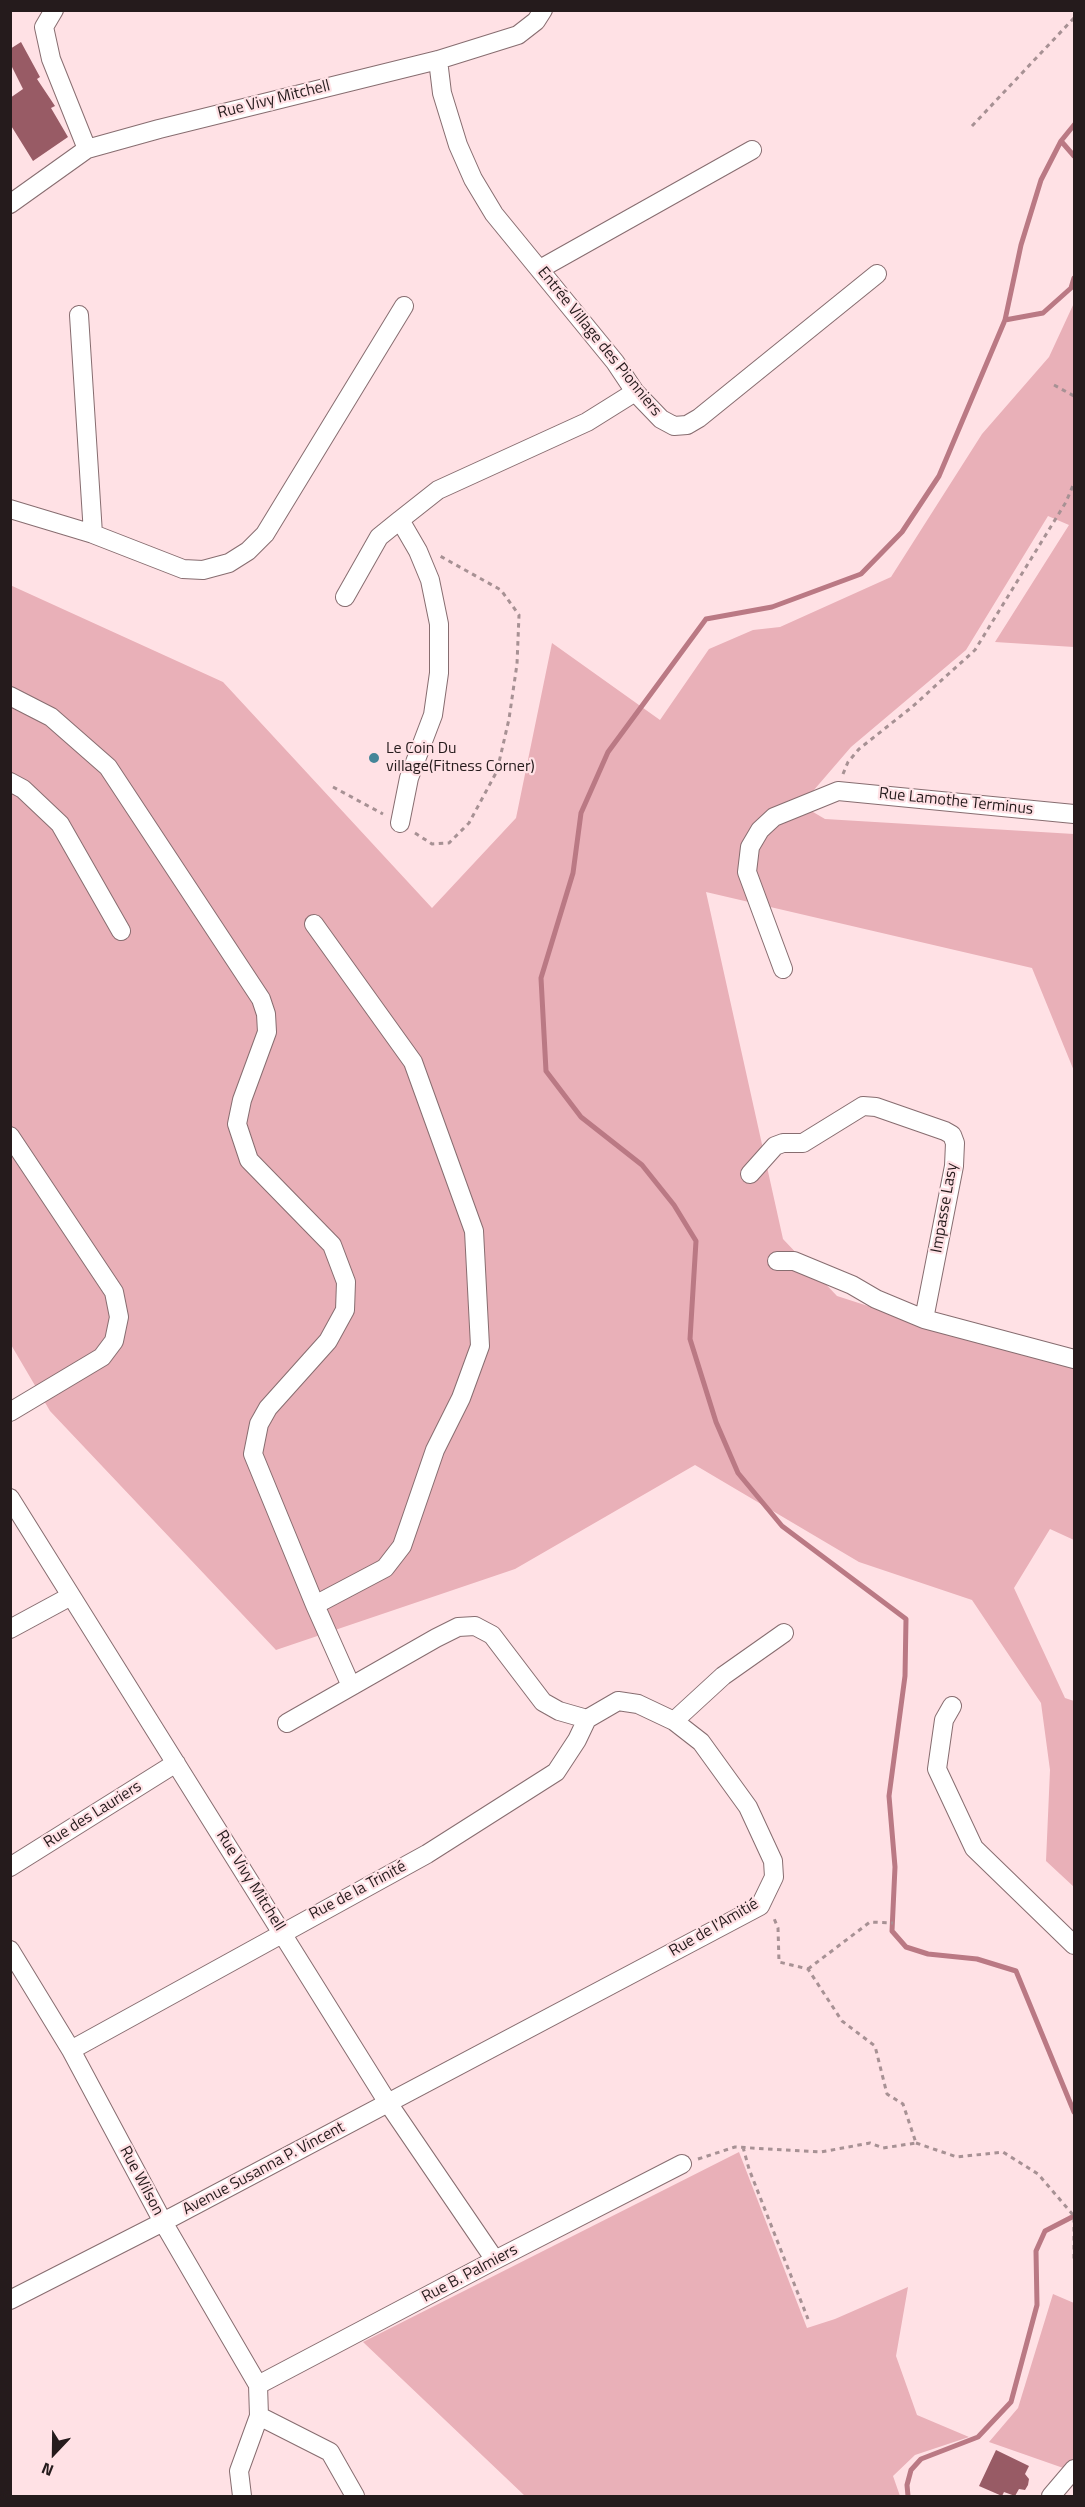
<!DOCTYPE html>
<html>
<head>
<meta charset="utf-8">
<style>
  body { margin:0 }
  #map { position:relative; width:1085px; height:2507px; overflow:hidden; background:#ffe1e5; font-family:"Titillium Web",sans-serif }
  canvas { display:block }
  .frame { position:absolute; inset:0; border:12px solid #251b1c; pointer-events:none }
  .north { position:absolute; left:24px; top:2423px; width:60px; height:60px; -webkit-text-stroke:4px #ffe1e5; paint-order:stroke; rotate:202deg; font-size:16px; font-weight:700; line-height:24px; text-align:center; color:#251b1c }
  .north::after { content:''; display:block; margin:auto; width:21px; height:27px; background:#251b1c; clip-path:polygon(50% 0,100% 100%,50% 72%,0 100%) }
</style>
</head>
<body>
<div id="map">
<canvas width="1085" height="2507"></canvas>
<div class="frame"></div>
<div class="north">N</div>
</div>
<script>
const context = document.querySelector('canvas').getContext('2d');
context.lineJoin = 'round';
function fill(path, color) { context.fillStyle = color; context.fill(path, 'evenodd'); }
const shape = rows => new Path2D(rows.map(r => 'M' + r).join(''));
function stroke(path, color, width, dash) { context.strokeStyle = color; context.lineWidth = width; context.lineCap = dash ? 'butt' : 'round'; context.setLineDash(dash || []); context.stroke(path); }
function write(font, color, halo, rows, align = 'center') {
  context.font = font + ' "Titillium Web",sans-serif'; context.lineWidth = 4.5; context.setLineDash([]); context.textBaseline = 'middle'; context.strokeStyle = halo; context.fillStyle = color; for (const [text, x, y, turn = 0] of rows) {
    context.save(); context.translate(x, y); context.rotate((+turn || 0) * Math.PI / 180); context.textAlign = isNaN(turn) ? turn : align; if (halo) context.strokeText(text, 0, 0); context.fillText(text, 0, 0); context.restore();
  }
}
fill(shape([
  [1074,303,1074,647,995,642,1069,525,1048,516,966,650,851,747,801,805,825,819,1074,834,1074,1071,1032,968,706,892,783,1239,837,1296,992,1346,1074,1367,1074,1540,1050,1529,1014,1588,1065,1698,1074,1701,1074,1887,1046,1861,1050,1770,1041,1703,972,1600,859,1562,695,1465,515,1569,276,1650,50,1411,10,1343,10,585,223,682,432,908,516,818,552,643,660,720,709,649,753,630,780,627,891,577,982,434,1049,357],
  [739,2152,807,2328,835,2319,908,2287,896,2356,917,2415,969,2437,915,2455,893,2476,900,2496,525,2496,363,2342],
  [1053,2294,1074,2303,1074,2458,1069,2470,989,2442,1018,2408]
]), '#e9b0b8');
stroke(shape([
  [1074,125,1061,141,1041,180,1021,245,1005,320,939,476,902,532,861,574,772,607,706,619,608,752,581,813,573,873,541,978,546,1071,581,1117,642,1165,674,1205,696,1241,690,1339,716,1422,738,1473,782,1526,906,1619,905,1676,889,1796,895,1867,892,1931,906,1947,928,1954,977,1959,1016,1971,1074,2112],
  [1061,141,1074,156],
  [1005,320,1043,313,1071,288,1074,278],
  [908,2496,907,2485,911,2470,921,2459,978,2437,1011,2402,1037,2305,1036,2251,1045,2231,1074,2216]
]), '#ba7984', 5);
fill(shape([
  [21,42,40,77,37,79,55,106,51,108,68,137,33,161,10,124,10,98,23,89,10,63,10,49],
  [996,2450,1029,2466,1025,2474,1029,2479,1028,2485,1025,2490,1019,2489,1015,2496,1004,2492,1002,2496,979,2486]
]), '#985b65');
const minor = shape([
  [54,10,44,27,51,59,87,149],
  [438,60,442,93,458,145,473,179,494,214,615,362,635,392,661,419,674,426,687,425,699,418,877,274],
  [10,204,87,149,159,129,438,60,518,35,536,21,543,10],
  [540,269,752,150],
  [79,315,93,534],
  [10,509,93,534,183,569,203,570,229,563,248,551,265,534,404,306],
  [345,597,379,537,400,520],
  [10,696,51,717,108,767,261,999,266,1014,267,1032,242,1100,237,1124,249,1160,332,1245,346,1282,345,1310,328,1341,268,1408,259,1424,253,1454,315,1605,385,1568,402,1546,435,1450,461,1398,480,1346,474,1231,413,1062,314,924],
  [10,782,23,789,60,824,121,931],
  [400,823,409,778,433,715,439,673,439,624,430,580,418,551,400,520,438,490,587,422,635,392],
  [783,969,747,872,750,847,760,830,774,817,838,791,1074,814],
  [10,1136,114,1292,119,1317,114,1341,102,1357,10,1412],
  [750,1174,775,1146,783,1143,803,1143,863,1106,876,1107,945,1131,952,1135,955,1143,954,1166,924,1319,1074,1359],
  [777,1261,794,1261,852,1285,876,1299,924,1319],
  [10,1498,388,2103,495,2260],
  [315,1605,351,1686],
  [10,1629,71,1596],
  [952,1706,944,1720,937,1769,974,1848,1074,1945],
  [674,1721,723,1676,784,1633],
  [287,1723,436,1638,458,1627,475,1626,492,1635,543,1702,559,1711,587,1719],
  [10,1867,176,1763],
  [10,1950,71,2050,163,2222,258,2385,259,2416,239,2471,242,2496],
  [71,2050,427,1854,556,1772,577,1740,587,1719],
  [10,2300,163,2222,760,1906,774,1877,773,1861,748,1807,701,1742,674,1721,638,1704,618,1701,587,1719],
  [258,2385,495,2260,682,2164],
  [259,2416,330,2452,355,2496],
  [1051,2496,1074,2469]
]);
stroke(minor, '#876d70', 20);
stroke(shape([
  [972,126,1074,18],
  [1054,385,1074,396],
  [843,774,848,762,859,749,912,707,975,650,1066,502,1074,483],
  [333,787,383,814],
  [415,833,432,844,449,843,469,823,497,771,509,719,517,664,519,615,501,590,440,556],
  [808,1969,870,1922,893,1923],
  [916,2143,957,2157,1003,2152,1038,2174,1074,2216],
  [743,2147,749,2169,808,2319],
  [698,2159,735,2147,821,2152,870,2143,883,2148,916,2143,903,2104,887,2094,875,2046,842,2021,808,1969,779,1962,778,1928,773,1916],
  [1074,2218,1074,2259]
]), '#a79194', 3, [4.5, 4.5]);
stroke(minor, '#fff', 18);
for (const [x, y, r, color] of [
  [374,758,6,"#458598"]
]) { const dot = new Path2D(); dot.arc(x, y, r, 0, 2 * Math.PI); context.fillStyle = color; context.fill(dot); stroke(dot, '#ffe1e5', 2); }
write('16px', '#251b1c', '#ffe1e5', [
  ["Rue Vivy Mitchell",274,100,-14],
  ["Entrée Village des Pionniers",599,342,51],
  ["Rue Lamothe Terminus",956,802,6],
  ["Impasse Lasy",945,1208,-80],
  ["Rue des Lauriers",93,1815,-32],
  ["Rue Vivy Mitchell",250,1881,58],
  ["Rue de la Trinité",358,1891,-28],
  ["Rue de l'Amitié",714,1928,-30],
  ["Avenue Susanna P. Vincent",264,2169,-28],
  ["Rue Wilson",141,2181,62],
  ["Rue B. Palmiers",470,2274,-28]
]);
write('16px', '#251b1c', '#ffe1e5', [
  ["Le Coin Du",386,749],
  ["village(Fitness Corner)",386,767]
], 'left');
</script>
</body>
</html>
